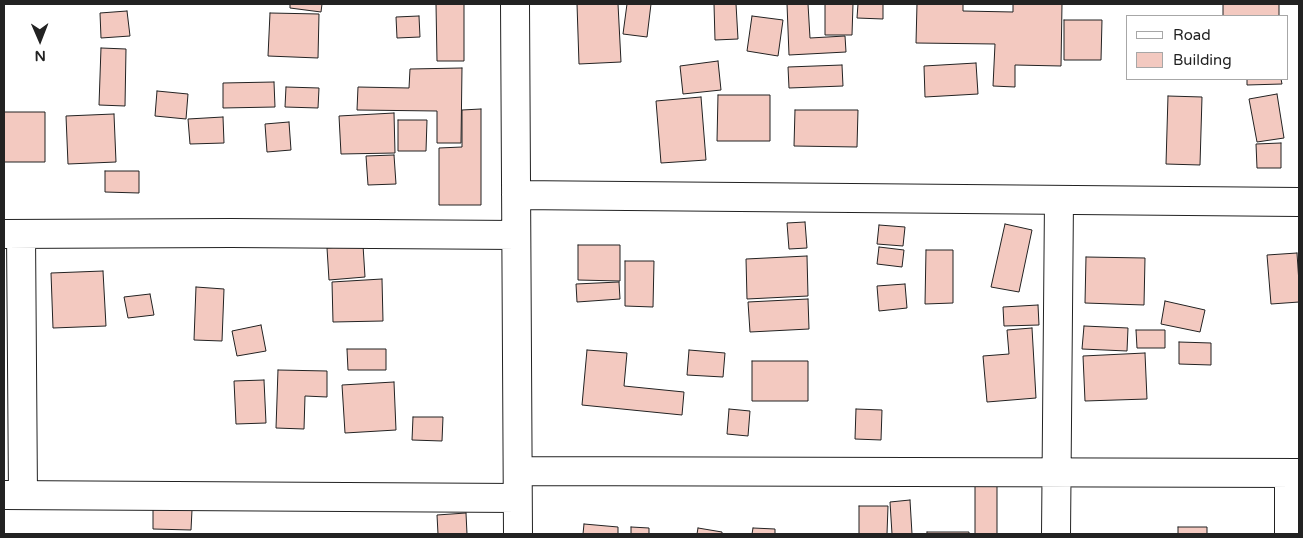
<!DOCTYPE html>
<html>
<head>
<meta charset="utf-8">
<style>
  body { margin:0 }
  #map { position:relative; width:1303px; height:538px; overflow:hidden; background:#fff; font-family:"Varela Round",sans-serif }
  canvas { display:block }
  .frame { position:absolute; inset:0; border:5px solid #222; pointer-events:none }
  .legend { position:absolute; left:1126px; top:15px; width:162px; height:65px; box-sizing:border-box; background:#fff; border:1px solid #a7a7a7; margin:0; padding:6px 9px; list-style:none; font-size:15px; color:#222 }
  .legend li { display:flex; align-items:center; gap:10px; height:25px }
  .legend b { width:25px; border:1px solid #a7a7a7 }
  .north { position:absolute; left:15px; top:15px; width:50px; height:50px; -webkit-text-stroke:4px #fff; paint-order:stroke; rotate:179deg; font-size:14px; font-weight:700; line-height:20px; text-align:center; color:#222 }
  .north::after { content:''; display:block; margin:auto; width:18px; height:22px; background:#222; clip-path:polygon(50% 0,100% 100%,50% 72%,0 100%) }
</style>
</head>
<body>
<div id="map">
<canvas width="1303" height="538"></canvas>
<div class="frame"></div>
<ul class="legend">
<li><b style="height:6px;background:#fff"></b>Road</li>
<li><b style="height:14px;background:#f3c9c0"></b>Building</li>
</ul>
<div class="north">N</div>
</div>
<script>
const context = document.querySelector('canvas').getContext('2d');
context.lineJoin = 'round';
function fill(path, color) { context.fillStyle = color; context.fill(path, 'evenodd'); }
const shape = rows => new Path2D(rows.map(r => 'M' + r).join(''));
function stroke(path, color, width, dash) { context.strokeStyle = color; context.lineWidth = width; context.lineCap = dash ? 'butt' : 'round'; context.setLineDash(dash || []); context.stroke(path); }
const building = shape([
  [290,4,322,4,321,12,290,8,290,4],
  [436,4,464,4,464,61,437,61,436,4],
  [577,4,618,4,621,62,579,64,577,4],
  [627,4,651,4,647,37,623,34,627,4],
  [714,4,736,4,738,39,715,40,714,4],
  [787,4,808,4,810,38,845,36,846,52,789,55,787,4],
  [825,4,853,4,852,35,825,35,825,4],
  [858,4,883,4,883,19,857,18,858,4],
  [917,4,963,4,963,11,1013,12,1013,4,1062,4,1061,66,1015,65,1015,87,993,86,995,44,916,43,917,4],
  [1223,4,1279,4,1279,16,1223,16,1223,4],
  [127,11,130,36,101,38,100,13,127,11],
  [270,13,319,14,318,58,268,56,270,13],
  [419,16,420,37,397,38,396,17,419,16],
  [752,16,783,20,778,56,747,51,752,16],
  [1064,20,1102,20,1101,60,1064,60,1064,20],
  [101,48,126,49,125,106,99,105,101,48],
  [718,61,721,90,683,94,680,66,718,61],
  [976,63,978,94,925,97,924,66,976,63],
  [842,65,843,86,789,88,788,67,842,65],
  [462,68,461,143,437,143,437,111,357,110,358,87,409,88,410,69,462,68],
  [1247,79,1281,79,1282,84,1247,85,1247,79],
  [274,82,275,107,223,108,223,83,274,82],
  [286,87,319,88,318,108,285,107,286,87],
  [157,91,188,94,186,119,155,116,157,91],
  [1277,94,1284,138,1257,142,1249,99,1277,94],
  [718,95,770,95,770,141,717,141,718,95],
  [1168,96,1202,97,1200,165,1166,164,1168,96],
  [701,97,706,160,661,163,656,101,701,97],
  [481,109,481,205,439,205,439,148,462,147,462,110,481,109],
  [795,110,858,110,857,147,794,146,795,110],
  [4,112,45,112,45,162,4,162,4,112],
  [394,113,395,153,341,154,339,116,394,113],
  [114,114,116,162,68,164,66,116,114,114],
  [223,117,224,143,190,144,188,119,223,117],
  [398,120,427,120,426,151,398,151,398,120],
  [289,122,291,150,267,152,265,124,289,122],
  [1281,143,1281,168,1257,168,1256,144,1281,143],
  [394,155,396,184,368,185,366,156,394,155],
  [105,171,139,171,139,193,105,192,105,171],
  [805,222,807,248,789,249,787,223,805,222],
  [1005,224,1032,230,1019,292,991,287,1005,224],
  [879,225,905,227,903,246,877,244,879,225],
  [363,245,365,277,329,280,327,248,363,245],
  [578,245,620,245,620,281,578,280,578,245],
  [879,247,904,250,902,267,877,264,879,247],
  [926,250,953,250,953,303,925,304,926,250],
  [1297,253,1299,283,1299,302,1271,304,1267,255,1297,253],
  [807,256,808,296,747,299,746,259,807,256],
  [1086,257,1145,258,1144,305,1085,303,1086,257],
  [625,261,654,261,653,307,625,306,625,261],
  [103,271,106,326,53,328,51,273,103,271],
  [382,279,383,321,333,322,332,282,382,279],
  [619,282,620,299,577,302,576,284,619,282],
  [905,284,907,308,879,311,877,286,905,284],
  [196,287,224,289,222,341,194,340,196,287],
  [150,294,154,315,128,318,124,297,150,294],
  [808,299,809,329,750,332,748,302,808,299],
  [1165,301,1205,310,1200,332,1161,324,1165,301],
  [1038,305,1039,325,1004,326,1003,307,1038,305],
  [261,325,266,351,237,356,232,331,261,325],
  [1084,326,1128,328,1127,351,1082,349,1084,326],
  [1032,328,1036,398,987,402,983,356,1009,354,1007,330,1032,328],
  [1136,330,1165,330,1165,348,1137,348,1136,330],
  [1179,342,1211,343,1211,365,1179,364,1179,342],
  [347,349,386,349,386,370,348,370,347,349],
  [587,350,627,353,624,386,684,392,682,415,582,405,587,350],
  [689,350,725,353,723,377,687,375,689,350],
  [1145,353,1147,399,1085,401,1083,356,1145,353],
  [752,361,808,361,808,401,752,401,752,361],
  [278,370,327,371,327,397,305,396,304,429,276,428,278,370],
  [264,380,266,423,236,424,234,381,264,380],
  [394,382,396,430,345,433,342,385,394,382],
  [729,409,750,411,748,436,727,434,729,409],
  [856,409,882,410,881,440,855,439,856,409],
  [413,417,443,417,442,441,412,440,413,417],
  [975,486,997,486,997,534,975,534,975,486],
  [910,500,912,534,892,534,890,502,910,500],
  [859,506,888,506,887,534,859,534,859,506],
  [153,509,192,510,191,530,153,529,153,509],
  [466,513,467,534,438,534,437,515,466,513],
  [584,524,618,527,618,534,583,534,584,524],
  [631,527,649,528,649,534,631,534,631,527],
  [1178,527,1207,527,1207,534,1178,534,1178,527],
  [698,528,722,532,722,534,697,534,698,528],
  [753,528,775,529,775,534,752,534,753,528],
  [927,532,969,532,969,534,927,534,927,532]
]);
fill(building, '#f3c9c0');
stroke(building, '#222', 1);
const minor = shape([
  [515,4,518,534],
  [516,195,1299,202],
  [4,234,231,233,516,235],
  [21,234,23,495],
  [518,471,1299,473],
  [1289,473,1289,534],
  [4,495,517,498],
  [1056,534,1059,200]
]);
stroke(minor, '#222', 30);
stroke(minor, '#fff', 28);
</script>
</body>
</html>
